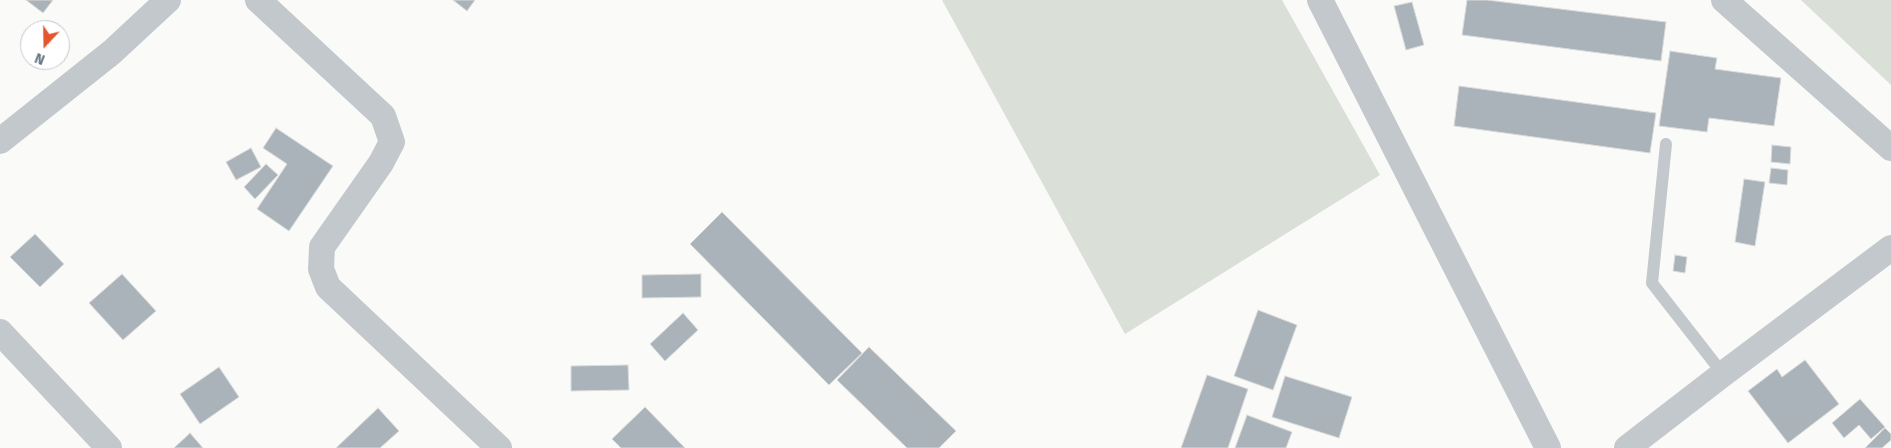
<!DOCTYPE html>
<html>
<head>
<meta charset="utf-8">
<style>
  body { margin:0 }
  #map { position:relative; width:1891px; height:448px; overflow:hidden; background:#fafaf8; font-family:"Fira Sans",sans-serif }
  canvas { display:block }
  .north { position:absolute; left:20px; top:20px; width:50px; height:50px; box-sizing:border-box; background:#fff; border:1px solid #c1c8cd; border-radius:50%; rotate:201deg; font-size:14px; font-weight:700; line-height:20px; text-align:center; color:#657683 }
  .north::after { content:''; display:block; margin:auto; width:18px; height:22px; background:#e4572e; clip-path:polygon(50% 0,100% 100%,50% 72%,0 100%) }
</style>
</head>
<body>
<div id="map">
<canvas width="1891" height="448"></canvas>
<div class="north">N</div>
</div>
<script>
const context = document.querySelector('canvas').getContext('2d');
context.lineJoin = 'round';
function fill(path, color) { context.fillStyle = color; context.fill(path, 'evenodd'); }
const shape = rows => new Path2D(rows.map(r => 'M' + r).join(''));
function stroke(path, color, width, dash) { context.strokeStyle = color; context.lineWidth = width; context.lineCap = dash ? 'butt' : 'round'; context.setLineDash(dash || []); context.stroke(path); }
fill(shape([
  [942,0,1282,0,1380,175,1125,334],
  [1801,0,1891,0,1891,85]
]), '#dadfd7');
const building = shape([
  [26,0,53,0,43,13,26,0],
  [453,0,475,0,467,11,453,0],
  [1467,0,1487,0,1666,22,1661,61,1462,35,1467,0],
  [1412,2,1424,45,1406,50,1394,6,1412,2],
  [1670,51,1717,58,1715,69,1781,78,1774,126,1709,118,1707,132,1659,126,1670,51],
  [1459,86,1656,113,1650,153,1454,126,1459,86],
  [276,128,333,166,289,231,257,209,287,164,263,148,276,128],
  [1772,145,1791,147,1790,164,1771,162,1772,145],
  [251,148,261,167,236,180,226,162,251,148],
  [266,164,278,175,255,199,244,187,266,164],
  [1771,168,1788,170,1787,185,1769,183,1771,168],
  [1744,179,1765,182,1755,246,1735,242,1744,179],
  [722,212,862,353,829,385,690,244,722,212],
  [35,234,64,264,40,287,10,257,35,234],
  [1675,255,1687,257,1685,273,1673,271,1675,255],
  [122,274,156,311,123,340,89,303,122,274],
  [701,274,701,297,642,298,642,275,701,274],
  [1258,310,1297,325,1273,390,1234,376,1258,310],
  [683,313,698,330,665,361,650,344,683,313],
  [869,347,956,431,939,448,907,448,837,380,869,347],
  [1805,360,1839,404,1788,443,1748,391,1777,369,1782,377,1805,360],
  [628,365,629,390,571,391,571,366,628,365],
  [219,367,239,397,200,424,180,394,219,367],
  [1207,375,1248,389,1228,448,1181,448,1207,375],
  [1285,376,1352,397,1339,438,1272,417,1285,376],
  [1860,399,1885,427,1871,439,1859,425,1844,438,1832,423,1860,399],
  [645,407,685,448,621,448,612,439,645,407],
  [378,408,399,431,380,448,336,448,378,408],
  [1247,415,1292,432,1286,448,1235,448,1247,415],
  [1885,428,1891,434,1891,440,1882,448,1865,448,1885,428],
  [190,433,203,448,174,448,190,433]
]);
fill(building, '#aab3b9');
stroke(building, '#dcdcda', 1);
stroke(shape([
  [1666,144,1652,283,1723,374]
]), '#c3c8cc', 12);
stroke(shape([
  [258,0,383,116,392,142,381,163,322,247,321,269,328,287,499,448],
  [1320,0,1548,448],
  [1724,0,1891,148],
  [0,141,112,52,168,0],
  [0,332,109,448],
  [1627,448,1723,374,1891,248]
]), '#c3c8cc', 26);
</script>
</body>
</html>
